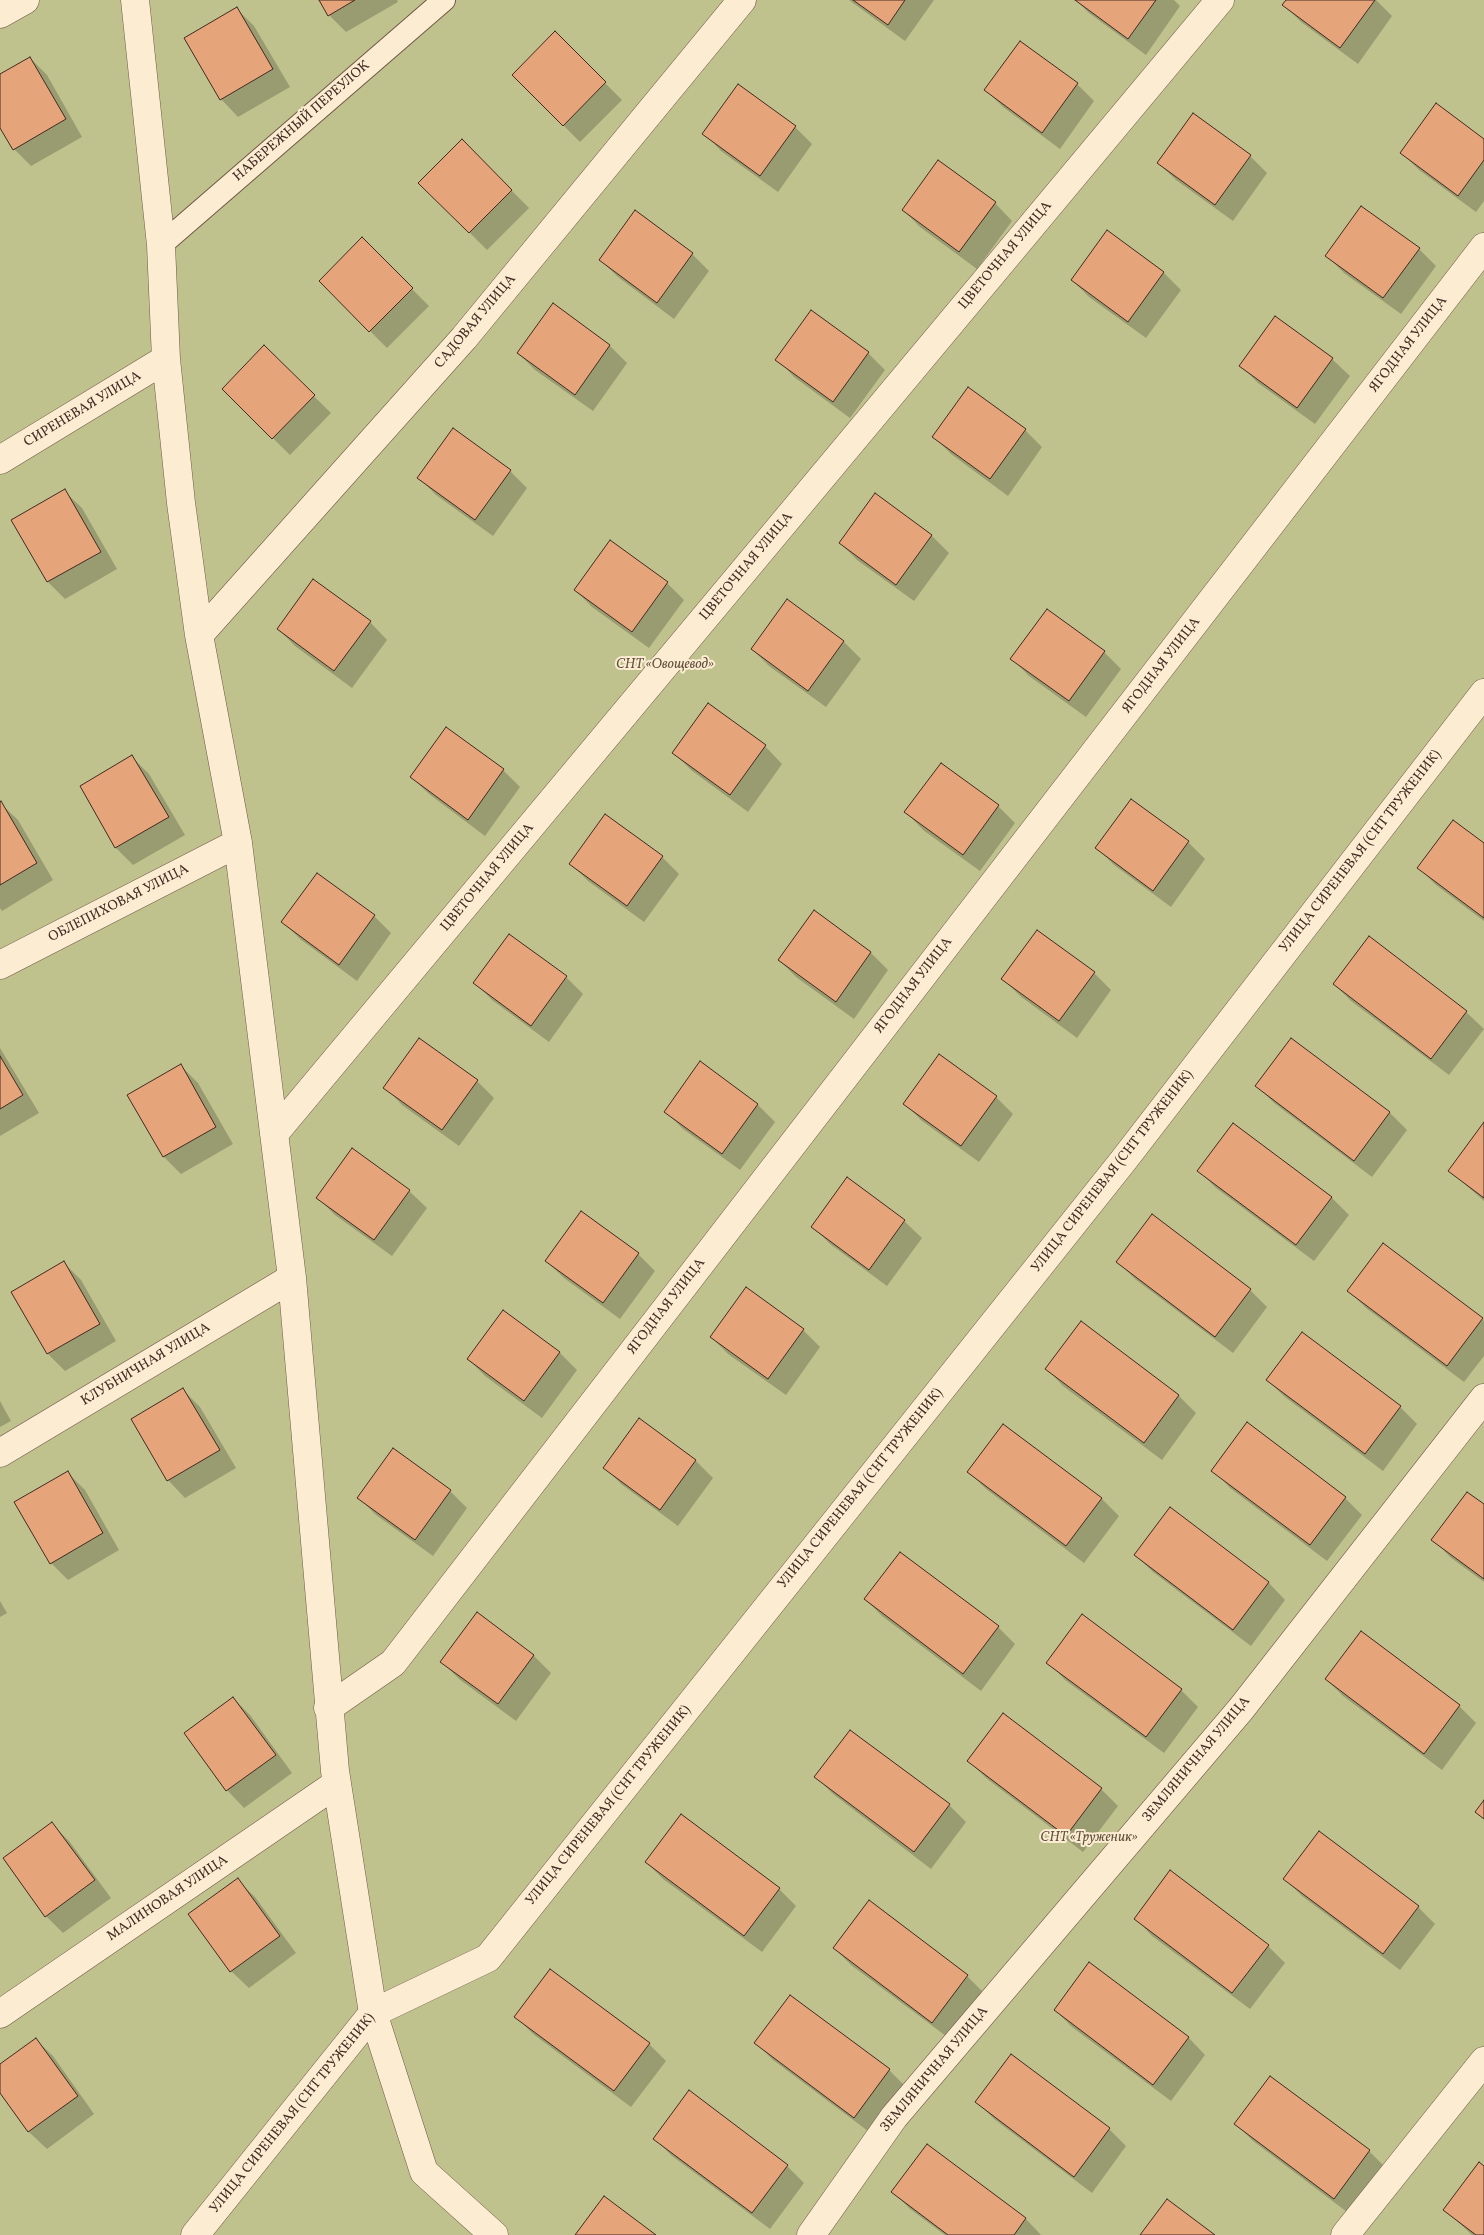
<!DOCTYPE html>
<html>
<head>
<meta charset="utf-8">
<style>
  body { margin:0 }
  canvas { display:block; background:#f9e1ba }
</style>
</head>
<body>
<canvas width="1484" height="2235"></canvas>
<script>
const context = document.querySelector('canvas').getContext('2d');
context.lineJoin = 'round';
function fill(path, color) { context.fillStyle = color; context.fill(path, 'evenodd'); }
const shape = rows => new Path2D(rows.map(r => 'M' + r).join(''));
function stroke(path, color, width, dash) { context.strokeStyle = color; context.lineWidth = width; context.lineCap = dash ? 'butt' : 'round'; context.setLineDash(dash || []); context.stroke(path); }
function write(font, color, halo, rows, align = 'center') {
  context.font = font + ' Vollkorn,serif'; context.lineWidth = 4; context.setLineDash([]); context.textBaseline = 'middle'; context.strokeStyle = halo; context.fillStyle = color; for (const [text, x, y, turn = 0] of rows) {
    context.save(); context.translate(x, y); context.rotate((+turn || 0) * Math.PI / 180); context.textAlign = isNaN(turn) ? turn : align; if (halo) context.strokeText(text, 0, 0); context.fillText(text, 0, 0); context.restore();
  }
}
fill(shape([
  [0,0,1484,0,1484,2235,0,2235]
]), '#c0c28e');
fill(shape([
  [321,0,397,0,398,2,346,32,329,15],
  [849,0,934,0,905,41],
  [1076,0,1174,0,1180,6,1146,55,1089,13],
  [1288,0,1376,0,1392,16,1358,64,1301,22,1284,5],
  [237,9,254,26,290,87,238,117,221,99],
  [555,33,622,100,580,142,513,75],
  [1021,42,1077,84,1094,101,1060,149,1003,107,986,90],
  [30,58,47,75,82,137,31,166,14,149,0,126,0,76],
  [795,127,812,144,778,192,721,151,704,133],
  [1484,140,1484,201,1476,212,1419,170,1402,153],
  [462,141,529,208,487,250,420,183],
  [1250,156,1267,173,1233,221,1176,180,1158,163],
  [938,162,995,203,1012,221,977,269,920,227,903,210],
  [1107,232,1164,273,1181,290,1146,338,1089,297,1072,280],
  [362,239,429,306,387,348,320,281],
  [1419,249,1436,266,1401,314,1344,273,1327,256],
  [692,254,709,271,674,319,618,277,600,260],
  [553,305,610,346,627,363,593,411,535,370,518,353],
  [1276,318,1332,359,1350,376,1315,424,1258,383,1241,366],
  [264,347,331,413,290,455,223,389],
  [868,353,885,370,850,418,794,377,777,359],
  [1025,430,1042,447,1008,496,951,454,934,437],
  [510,471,527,488,493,536,436,495,419,478],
  [64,491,82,508,117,569,65,599,48,582,13,521],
  [875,495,932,536,949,553,914,601,857,560,840,543],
  [667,583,684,600,649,648,592,607,575,590],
  [787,600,844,642,861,659,826,707,769,666,752,649],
  [370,622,387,640,352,688,295,646,278,629],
  [1104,652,1121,669,1086,717,1029,676,1012,659],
  [709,705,765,746,782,764,748,812,691,770,674,753],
  [132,757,149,774,185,835,133,865,116,848,81,787],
  [503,770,520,787,485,836,429,794,411,777],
  [0,803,18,820,53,880,2,911,0,908],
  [998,806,1015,823,980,871,923,830,906,812],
  [1188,842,1205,859,1171,907,1114,865,1097,848],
  [1484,845,1484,921,1436,885,1419,868],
  [662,857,679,874,644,922,588,881,571,864],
  [814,912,871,953,888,970,854,1019,796,977,779,960],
  [374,916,391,933,357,981,300,939,283,922],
  [1094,973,1111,990,1077,1038,1020,996,1003,979],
  [566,977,583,994,549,1042,492,1000,475,983],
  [1334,984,1466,1012,1484,1029,1449,1075,1351,1001],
  [1291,1040,1390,1113,1407,1130,1372,1177,1274,1103,1257,1086],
  [0,1048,39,1113,0,1136],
  [940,1056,996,1097,1013,1114,979,1162,922,1121,905,1104],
  [700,1063,758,1105,775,1122,740,1170,683,1129,666,1112],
  [181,1066,198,1083,233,1144,181,1174,164,1157,129,1096],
  [477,1081,494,1098,459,1146,402,1105,385,1087],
  [1233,1124,1332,1198,1349,1215,1314,1261,1216,1188,1199,1171],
  [1484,1124,1484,1201,1450,1171],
  [353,1150,409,1191,427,1208,392,1256,335,1215,318,1198],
  [848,1179,904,1221,922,1238,887,1286,830,1244,813,1227],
  [638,1254,655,1271,620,1319,564,1278,546,1261],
  [1118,1262,1250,1290,1267,1307,1233,1353,1135,1279],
  [64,1263,81,1280,116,1341,65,1371,48,1354,12,1293],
  [1349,1291,1482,1319,1484,1321,1484,1356,1464,1382,1366,1308],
  [503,1311,560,1353,577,1370,542,1418,485,1376,468,1359],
  [1081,1322,1179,1396,1196,1413,1162,1460,1063,1386,1046,1368],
  [803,1330,820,1347,786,1395,728,1354,711,1337],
  [1302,1333,1400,1407,1417,1424,1383,1471,1285,1397,1267,1380],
  [183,1390,200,1407,236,1468,185,1498,168,1480],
  [0,1401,11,1421,0,1427],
  [639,1419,696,1461,713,1478,678,1526,621,1484,604,1467],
  [1003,1426,1102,1499,1119,1516,1084,1563,986,1489,969,1472],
  [1213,1470,1345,1498,1362,1515,1327,1561,1230,1488],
  [67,1472,85,1490,119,1550,68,1580,51,1563],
  [450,1491,467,1508,433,1556,376,1515,359,1498],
  [1484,1506,1484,1582,1450,1557,1433,1539],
  [1135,1555,1268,1582,1285,1600,1251,1646,1153,1572],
  [865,1599,998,1627,1015,1644,981,1691,882,1616],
  [0,1601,7,1613,0,1617],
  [477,1614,534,1656,551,1673,516,1721,459,1679,442,1662],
  [1361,1633,1459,1706,1476,1723,1442,1770,1343,1696,1326,1679],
  [1048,1662,1181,1690,1198,1707,1164,1753,1065,1680],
  [233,1698,250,1715,292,1773,244,1808,227,1790,185,1733],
  [969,1761,1101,1789,1118,1806,1083,1852,986,1778],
  [816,1777,949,1805,966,1822,931,1869,833,1794],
  [681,1816,779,1889,796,1906,762,1952,663,1879,646,1862],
  [52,1824,69,1841,111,1898,63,1933,46,1916],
  [1285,1879,1418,1907,1435,1924,1400,1970,1302,1896],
  [237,1880,255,1897,296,1953,249,1988,231,1971,190,1915],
  [1135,1918,1268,1946,1285,1963,1250,2009,1152,1936],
  [834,1948,967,1976,984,1993,950,2039,851,1965],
  [1055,2010,1188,2037,1205,2055,1171,2101,1072,2027],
  [516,2017,649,2044,666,2061,631,2107,533,2034],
  [35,2039,53,2056,94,2114,47,2149,29,2132,0,2091,0,2065],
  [756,2043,889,2070,906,2087,872,2134,773,2060],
  [689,2092,787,2166,804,2183,770,2229,672,2156,654,2138],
  [977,2102,1109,2129,1126,2146,1092,2193,994,2119],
  [1236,2124,1369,2151,1386,2168,1351,2215,1253,2141],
  [927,2146,1026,2219,1041,2235,945,2235,910,2209,893,2192],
  [1484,2168,1484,2235,1472,2235,1445,2210]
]), '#0003');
const building = shape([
  [319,0,355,0,328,16,319,0],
  [853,0,905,0,888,25,853,0],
  [1075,0,1156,0,1128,39,1075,0],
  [1286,0,1375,0,1340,48,1282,5,1286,0],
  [237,7,273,69,220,100,184,38,237,7],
  [555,31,606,82,563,126,512,75,555,31],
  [1020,41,1078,83,1042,133,984,90,1020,41],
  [30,57,66,119,13,150,0,128,0,74,30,57],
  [738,84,796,126,760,176,702,134,738,84],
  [1436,103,1484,139,1484,160,1458,196,1400,153,1436,103],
  [1193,113,1251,155,1215,205,1157,163,1193,113],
  [462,139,512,190,469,233,418,183,462,139],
  [938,160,996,202,959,252,902,210,938,160],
  [1361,206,1420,248,1383,298,1325,256,1361,206],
  [635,210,693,253,657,303,599,260,635,210],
  [1107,230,1164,272,1128,322,1071,280,1107,230],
  [362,237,413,288,369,332,319,281,362,237],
  [553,303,610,345,575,395,517,353,553,303],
  [811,310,869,352,833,402,775,360,811,310],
  [1275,316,1333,358,1297,408,1239,366,1275,316],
  [264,345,315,395,272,439,222,389,264,345],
  [968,387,1026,429,990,479,932,437,968,387],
  [453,428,511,470,475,520,417,478,453,428],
  [65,489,101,552,47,582,11,520,65,489],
  [875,493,932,535,896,585,839,543,875,493],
  [610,540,668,582,632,632,574,590,610,540],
  [313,579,371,621,334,671,277,629,313,579],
  [787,599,844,641,808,691,751,649,787,599],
  [1047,609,1105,651,1069,701,1010,659,1047,609],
  [708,703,766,745,730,795,672,753,708,703],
  [446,727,504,769,468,820,410,777,446,727],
  [132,755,169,817,115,848,80,786,132,755],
  [941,763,999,805,963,855,904,812,941,763],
  [1131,799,1189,841,1153,891,1095,848,1131,799],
  [1,801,37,863,0,885,0,802,1,801],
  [605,814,663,856,627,906,569,864,605,814],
  [1453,820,1484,843,1484,918,1417,868,1453,820],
  [317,873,375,915,339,965,281,922,317,873],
  [814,910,871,952,836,1002,778,960,814,910],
  [1037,930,1095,972,1059,1021,1001,979,1037,930],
  [509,934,567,976,531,1026,473,983,509,934],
  [1369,936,1467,1011,1431,1059,1333,984,1369,936],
  [419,1038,478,1080,442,1130,383,1088,419,1038],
  [1291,1038,1390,1112,1354,1161,1255,1086,1291,1038],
  [939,1054,997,1096,961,1146,903,1104,939,1054],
  [0,1056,23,1095,0,1109,0,1056],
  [700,1061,758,1104,722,1154,664,1112,700,1061],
  [181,1064,216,1127,163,1157,127,1095,181,1064],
  [1484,1122,1484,1198,1448,1171,1484,1122],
  [1233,1123,1332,1197,1296,1245,1197,1171,1233,1123],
  [352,1148,410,1190,374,1240,316,1198,352,1148],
  [847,1177,905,1220,869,1270,811,1227,847,1177],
  [581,1211,639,1253,603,1303,545,1261,581,1211],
  [1152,1214,1251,1289,1215,1337,1116,1262,1152,1214],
  [1383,1243,1483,1318,1447,1366,1347,1291,1383,1243],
  [64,1261,100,1324,47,1354,11,1292,64,1261],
  [746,1287,804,1329,768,1379,710,1337,746,1287],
  [503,1310,560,1352,524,1401,467,1359,503,1310],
  [1081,1321,1179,1395,1144,1443,1045,1369,1081,1321],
  [1302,1332,1401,1406,1365,1454,1266,1380,1302,1332],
  [183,1388,220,1450,167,1481,131,1419,183,1388],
  [639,1418,696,1460,660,1510,603,1468,639,1418],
  [1247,1422,1346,1497,1310,1545,1211,1471,1247,1422],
  [1003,1424,1102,1498,1066,1546,967,1472,1003,1424],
  [393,1448,451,1490,415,1540,357,1498,393,1448],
  [68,1471,103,1533,50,1564,14,1502,68,1471],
  [1467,1492,1484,1504,1484,1579,1431,1540,1467,1492],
  [1170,1507,1269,1582,1233,1630,1134,1555,1170,1507],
  [900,1552,999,1626,963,1674,864,1599,900,1552],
  [477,1612,534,1655,498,1704,440,1662,477,1612],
  [1082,1614,1182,1689,1146,1737,1046,1663,1082,1614],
  [1361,1631,1460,1705,1424,1754,1325,1679,1361,1631],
  [233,1697,276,1755,226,1791,184,1733,233,1697],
  [1003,1713,1102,1788,1066,1836,967,1761,1003,1713],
  [850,1730,950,1804,914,1852,814,1777,850,1730],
  [1484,1800,1484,1819,1475,1812,1484,1800],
  [681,1814,780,1888,744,1936,645,1862,681,1814],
  [52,1822,95,1880,45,1917,3,1858,52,1822],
  [1319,1831,1419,1906,1383,1954,1283,1879,1319,1831],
  [1170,1870,1269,1945,1232,1993,1134,1919,1170,1870],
  [238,1878,280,1936,230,1972,188,1914,238,1878],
  [869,1900,968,1975,932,2023,833,1948,869,1900],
  [1089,1962,1189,2037,1153,2085,1054,2010,1089,1962],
  [550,1969,650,2043,614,2091,514,2017,550,1969],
  [790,1995,890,2069,854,2118,754,2043,790,1995],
  [36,2038,78,2096,28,2132,0,2093,0,2064,36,2038],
  [1011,2054,1110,2128,1074,2177,975,2102,1011,2054],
  [1270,2076,1370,2150,1334,2199,1234,2124,1270,2076],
  [689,2090,788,2165,752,2213,653,2139,689,2090],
  [927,2144,1026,2218,1014,2235,948,2235,891,2192,927,2144],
  [1479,2162,1484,2166,1484,2235,1476,2235,1443,2210,1479,2162],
  [604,2196,656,2235,575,2235,604,2196],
  [1167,2199,1215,2235,1140,2235,1167,2199]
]);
fill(building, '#e6a47b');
stroke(building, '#422b22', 1);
const service = shape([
  [161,245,444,0]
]);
const minor = shape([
  [135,0,161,245,166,359,181,503,199,635,238,843,292,1278,335,1771,373,2013,424,2172,494,2235],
  [0,14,25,0],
  [0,460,166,359],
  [199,635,464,338,742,0],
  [0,965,238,843],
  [274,1134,1220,0],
  [0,1453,292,1278],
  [328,1708,393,1663,1484,247],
  [0,2014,336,1784],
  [195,2235,373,2013,488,1958,1123,1161,1484,693],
  [811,2235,894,2117,1241,1709,1484,1398],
  [1345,2235,1484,2061]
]);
stroke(service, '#705848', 24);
stroke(minor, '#705848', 29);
stroke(service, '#fbecd2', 22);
stroke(minor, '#fbecd2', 28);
write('14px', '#422b22', '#fbecd2', [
  ["НАБЕРЕЖНЫЙ ПЕРЕУЛОК",302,122,-41],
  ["ЦВЕТОЧНАЯ УЛИЦА",1006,256,-50],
  ["САДОВАЯ УЛИЦА",476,322,-50],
  ["ЯГОДНАЯ УЛИЦА",1409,345,-52],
  ["СИРЕНЕВАЯ УЛИЦА",83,410,-31],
  ["ЦВЕТОЧНАЯ УЛИЦА",747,567,-50],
  ["ЯГОДНАЯ УЛИЦА",1162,666,-52],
  ["УЛИЦА СИРЕНЕВАЯ (СНТ ТРУЖЕНИК)",1361,852,-52],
  ["ЦВЕТОЧНАЯ УЛИЦА",488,878,-50],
  ["ОБЛЕПИХОВАЯ УЛИЦА",119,904,-27],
  ["ЯГОДНАЯ УЛИЦА",914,986,-52],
  ["УЛИЦА СИРЕНЕВАЯ (СНТ ТРУЖЕНИК)",1113,1172,-52],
  ["ЯГОДНАЯ УЛИЦА",667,1307,-52],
  ["КЛУБНИЧНАЯ УЛИЦА",146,1365,-31],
  ["УЛИЦА СИРЕНЕВАЯ (СНТ ТРУЖЕНИК)",861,1489,-51],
  ["ЗЕМЛЯНИЧНАЯ УЛИЦА",1197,1760,-50],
  ["УЛИЦА СИРЕНЕВАЯ (СНТ ТРУЖЕНИК)",609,1806,-51],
  ["МАЛИНОВАЯ УЛИЦА",168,1899,-34],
  ["ЗЕМЛЯНИЧНАЯ УЛИЦА",935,2070,-50],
  ["УЛИЦА СИРЕНЕВАЯ (СНТ ТРУЖЕНИК)",293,2114,-51]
]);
write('italic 14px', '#62513d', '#fbecd2', [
  ["СНТ «Овощевод»",665,665],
  ["СНТ «Труженик»",1089,1838]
]);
</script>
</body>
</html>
